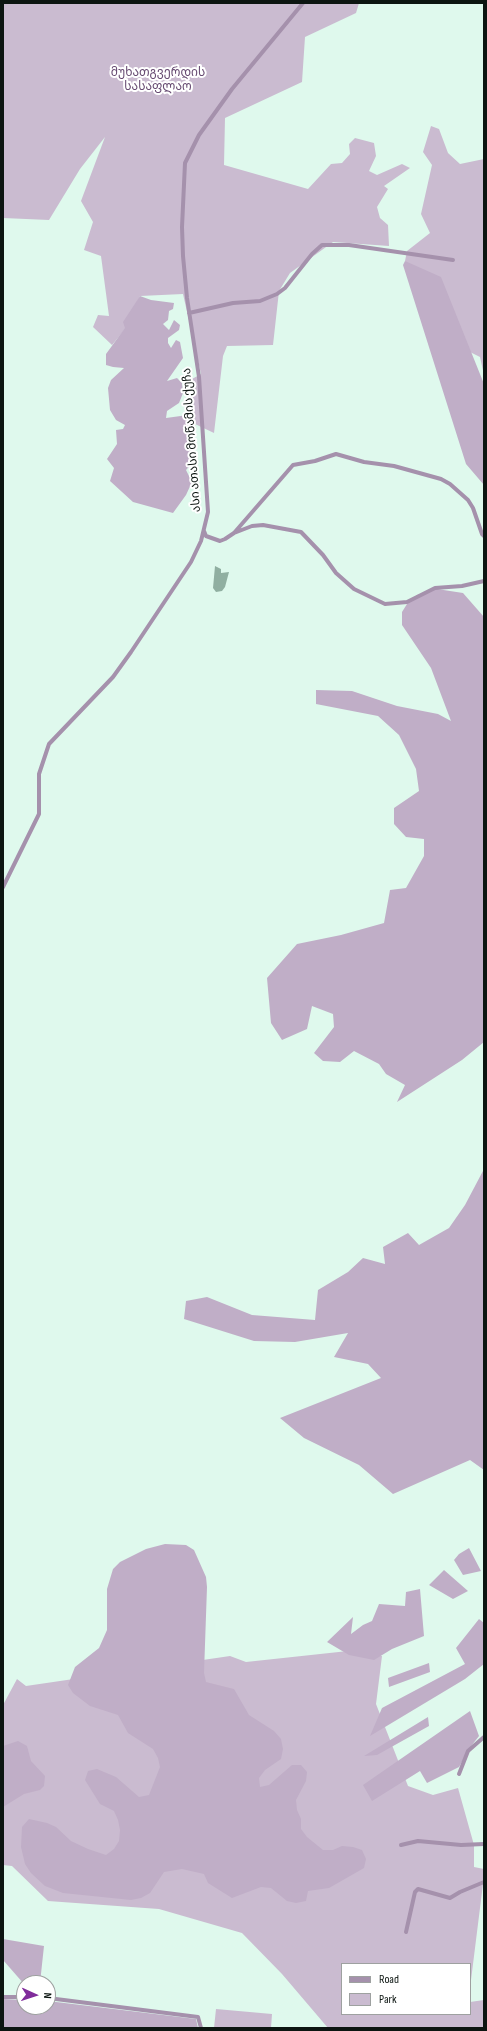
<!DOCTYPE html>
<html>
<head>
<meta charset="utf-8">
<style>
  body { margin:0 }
  #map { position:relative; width:487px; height:2031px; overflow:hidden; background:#dff9ed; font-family:"Sofia Sans Condensed",sans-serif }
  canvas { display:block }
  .frame { position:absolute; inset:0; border:4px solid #0c1511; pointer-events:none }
  .legend { position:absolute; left:341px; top:1963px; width:130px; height:52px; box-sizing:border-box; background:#fff; border:1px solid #9ea1a0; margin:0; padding:5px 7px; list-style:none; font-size:12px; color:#0c1511 }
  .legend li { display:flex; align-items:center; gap:8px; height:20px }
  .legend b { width:20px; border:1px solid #9ea1a0 }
  .north { position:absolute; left:16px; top:1975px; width:40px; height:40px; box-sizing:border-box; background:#fff; border:1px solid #9ea1a0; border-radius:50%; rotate:93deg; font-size:11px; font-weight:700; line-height:16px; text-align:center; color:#0c1511 }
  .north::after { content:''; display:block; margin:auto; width:14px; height:18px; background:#802c9b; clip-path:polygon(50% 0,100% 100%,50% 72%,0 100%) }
</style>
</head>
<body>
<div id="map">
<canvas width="487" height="2031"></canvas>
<div class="frame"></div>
<ul class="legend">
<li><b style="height:5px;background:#a591ac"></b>Road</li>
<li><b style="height:11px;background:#cabbd0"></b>Park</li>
</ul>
<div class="north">N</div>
</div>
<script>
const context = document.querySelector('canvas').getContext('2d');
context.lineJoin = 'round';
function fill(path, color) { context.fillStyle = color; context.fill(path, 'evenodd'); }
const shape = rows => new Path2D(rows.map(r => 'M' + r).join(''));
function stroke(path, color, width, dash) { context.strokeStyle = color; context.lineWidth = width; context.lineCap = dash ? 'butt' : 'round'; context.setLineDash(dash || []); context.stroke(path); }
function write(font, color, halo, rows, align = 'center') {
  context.font = font + ' "Sofia Sans Condensed","Noto Sans Georgian",sans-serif'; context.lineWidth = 4; context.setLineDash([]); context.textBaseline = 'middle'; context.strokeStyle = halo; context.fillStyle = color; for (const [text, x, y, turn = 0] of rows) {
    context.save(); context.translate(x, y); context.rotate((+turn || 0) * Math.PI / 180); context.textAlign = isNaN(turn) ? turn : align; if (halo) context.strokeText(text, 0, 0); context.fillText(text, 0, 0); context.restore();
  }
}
fill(shape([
  [3,3,359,3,356,13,305,37,302,82,225,118,224,165,308,189,331,164,342,163,350,154,349,144,355,138,374,143,376,156,369,171,377,175,402,164,410,168,384,186,388,189,377,207,380,218,388,225,389,246,333,242,290,273,279,291,273,345,227,346,223,356,214,433,193,423,194,417,192,379,201,374,183,294,140,296,126,328,112,345,93,327,98,315,109,316,101,256,84,250,93,222,81,201,105,137,80,169,49,220,3,218],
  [431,126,439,129,448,153,460,164,484,159,484,375,480,357,470,352,405,261,407,251,430,233,421,214,432,165,423,152],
  [348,1651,382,1656,376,1704,408,1786,433,1795,458,1788,474,1845,474,1867,484,1869,484,1876,470,1988,470,1964,342,1964,342,2014,470,2014,470,2002,484,2000,484,2028,328,2028,282,1974,242,1933,159,1909,48,1901,12,1866,3,1865,3,1705,17,1679,26,1686,230,1656,246,1662],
  [216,2009,272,2014,271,2028,214,2028]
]), '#cabbd0');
fill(shape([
  [405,261,441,277,484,384,484,485,466,464,403,265],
  [140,296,151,300,174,303,173,309,169,311,168,320,163,324,169,330,174,320,180,325,179,330,168,338,168,343,171,348,176,340,180,342,183,358,167,381,177,378,182,383,183,393,179,403,167,411,166,418,188,415,192,395,194,417,194,461,186,470,192,482,186,495,173,513,133,502,110,481,114,468,107,459,117,444,116,430,123,429,125,425,116,420,110,410,108,388,111,380,124,368,113,367,106,365,106,354,125,328,123,322],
  [437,589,463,593,484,617,484,1042,462,1060,397,1102,405,1085,386,1074,379,1064,354,1051,340,1062,323,1061,314,1053,334,1027,333,1014,312,1006,307,1029,282,1040,271,1023,267,978,297,944,341,935,384,923,390,890,406,888,424,856,424,839,406,837,394,824,394,808,419,791,416,769,399,735,378,716,316,704,316,690,352,691,397,706,438,714,451,721,431,668,402,625,402,612,407,604,417,595],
  [484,1169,484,1470,470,1460,393,1494,359,1465,304,1438,280,1418,381,1378,368,1364,334,1357,348,1333,295,1342,254,1341,184,1319,186,1301,207,1297,252,1315,315,1320,318,1290,348,1272,363,1258,385,1264,383,1247,408,1233,419,1245,449,1228,465,1205],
  [165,1544,186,1545,194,1550,206,1577,207,1587,204,1673,206,1682,234,1689,249,1715,274,1731,281,1739,283,1749,281,1759,265,1770,259,1778,260,1787,269,1785,292,1765,301,1765,307,1772,306,1781,296,1800,297,1810,301,1819,301,1829,307,1837,323,1850,333,1850,342,1846,353,1847,362,1850,366,1859,364,1868,329,1888,308,1891,306,1901,296,1903,287,1901,271,1888,261,1887,232,1898,208,1883,204,1874,182,1869,164,1872,150,1893,141,1898,131,1900,63,1893,45,1886,31,1873,25,1864,21,1847,22,1827,29,1819,47,1823,56,1827,71,1841,88,1849,106,1855,114,1849,119,1841,120,1830,118,1820,114,1811,100,1804,85,1780,88,1771,97,1769,116,1777,139,1797,149,1795,160,1767,158,1758,153,1749,128,1733,118,1715,90,1706,73,1693,68,1685,75,1667,99,1648,107,1630,107,1589,113,1569,120,1562,146,1549],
  [469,1548,481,1571,463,1575,454,1560,459,1554],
  [444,1570,468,1591,453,1599,429,1585],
  [420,1589,424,1636,392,1649,374,1660,349,1655,327,1642,353,1617,351,1634,363,1625,372,1621,379,1604,405,1606,406,1592],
  [479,1619,484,1623,484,1664,465,1679,370,1736,382,1708,465,1664,456,1648],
  [429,1663,430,1672,389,1687,388,1678],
  [470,1711,479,1736,472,1745,459,1767,427,1783,420,1771,372,1801,363,1785],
  [428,1717,429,1726,377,1755,364,1756],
  [18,1741,27,1746,31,1761,45,1776,44,1786,40,1790,24,1794,3,1807,3,1746],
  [3,1939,44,1946,40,1983,24,1984,3,1960],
  [3,1999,24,2000,24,2007,48,2007,48,2001,196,2019,198,2028,3,2028]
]), '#c0aec7');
fill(shape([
  [215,566,221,569,221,573,229,572,225,587,222,591,216,592,213,588]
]), '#90afa1');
stroke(shape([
  [189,313,233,303,260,301,277,294,285,288,312,254,322,245,349,245,453,260],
  [204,531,206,536,220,541,225,539,234,533,293,465,315,461,336,454,364,462,394,466,441,479,450,484,468,500,473,508,482,534,484,536],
  [234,533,252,526,263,525,301,532,323,555,336,573,354,589,385,604,407,602,435,588,462,586,484,581],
  [3,887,39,814,39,774,49,744,113,677,131,652,191,562,201,541,208,512,199,377,187,298,183,256,182,227,185,163,199,135,232,89,303,3],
  [459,1774,468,1751,484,1737],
  [401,1845,418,1841,461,1845,484,1844],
  [406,1932,415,1892,418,1889,450,1898,460,1892,484,1882],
  [3,1997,24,1997],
  [48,1998,198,2017,201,2028]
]), '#a591ac', 4);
write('12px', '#664a71', '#fff', [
  ["მუხათგვერდის",158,73],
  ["სასაფლაო",158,87]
]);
write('12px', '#0c1511', '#fff', [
  ["ასი ათასი მოწამის ქუჩა",192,440,-94]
]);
</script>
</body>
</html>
